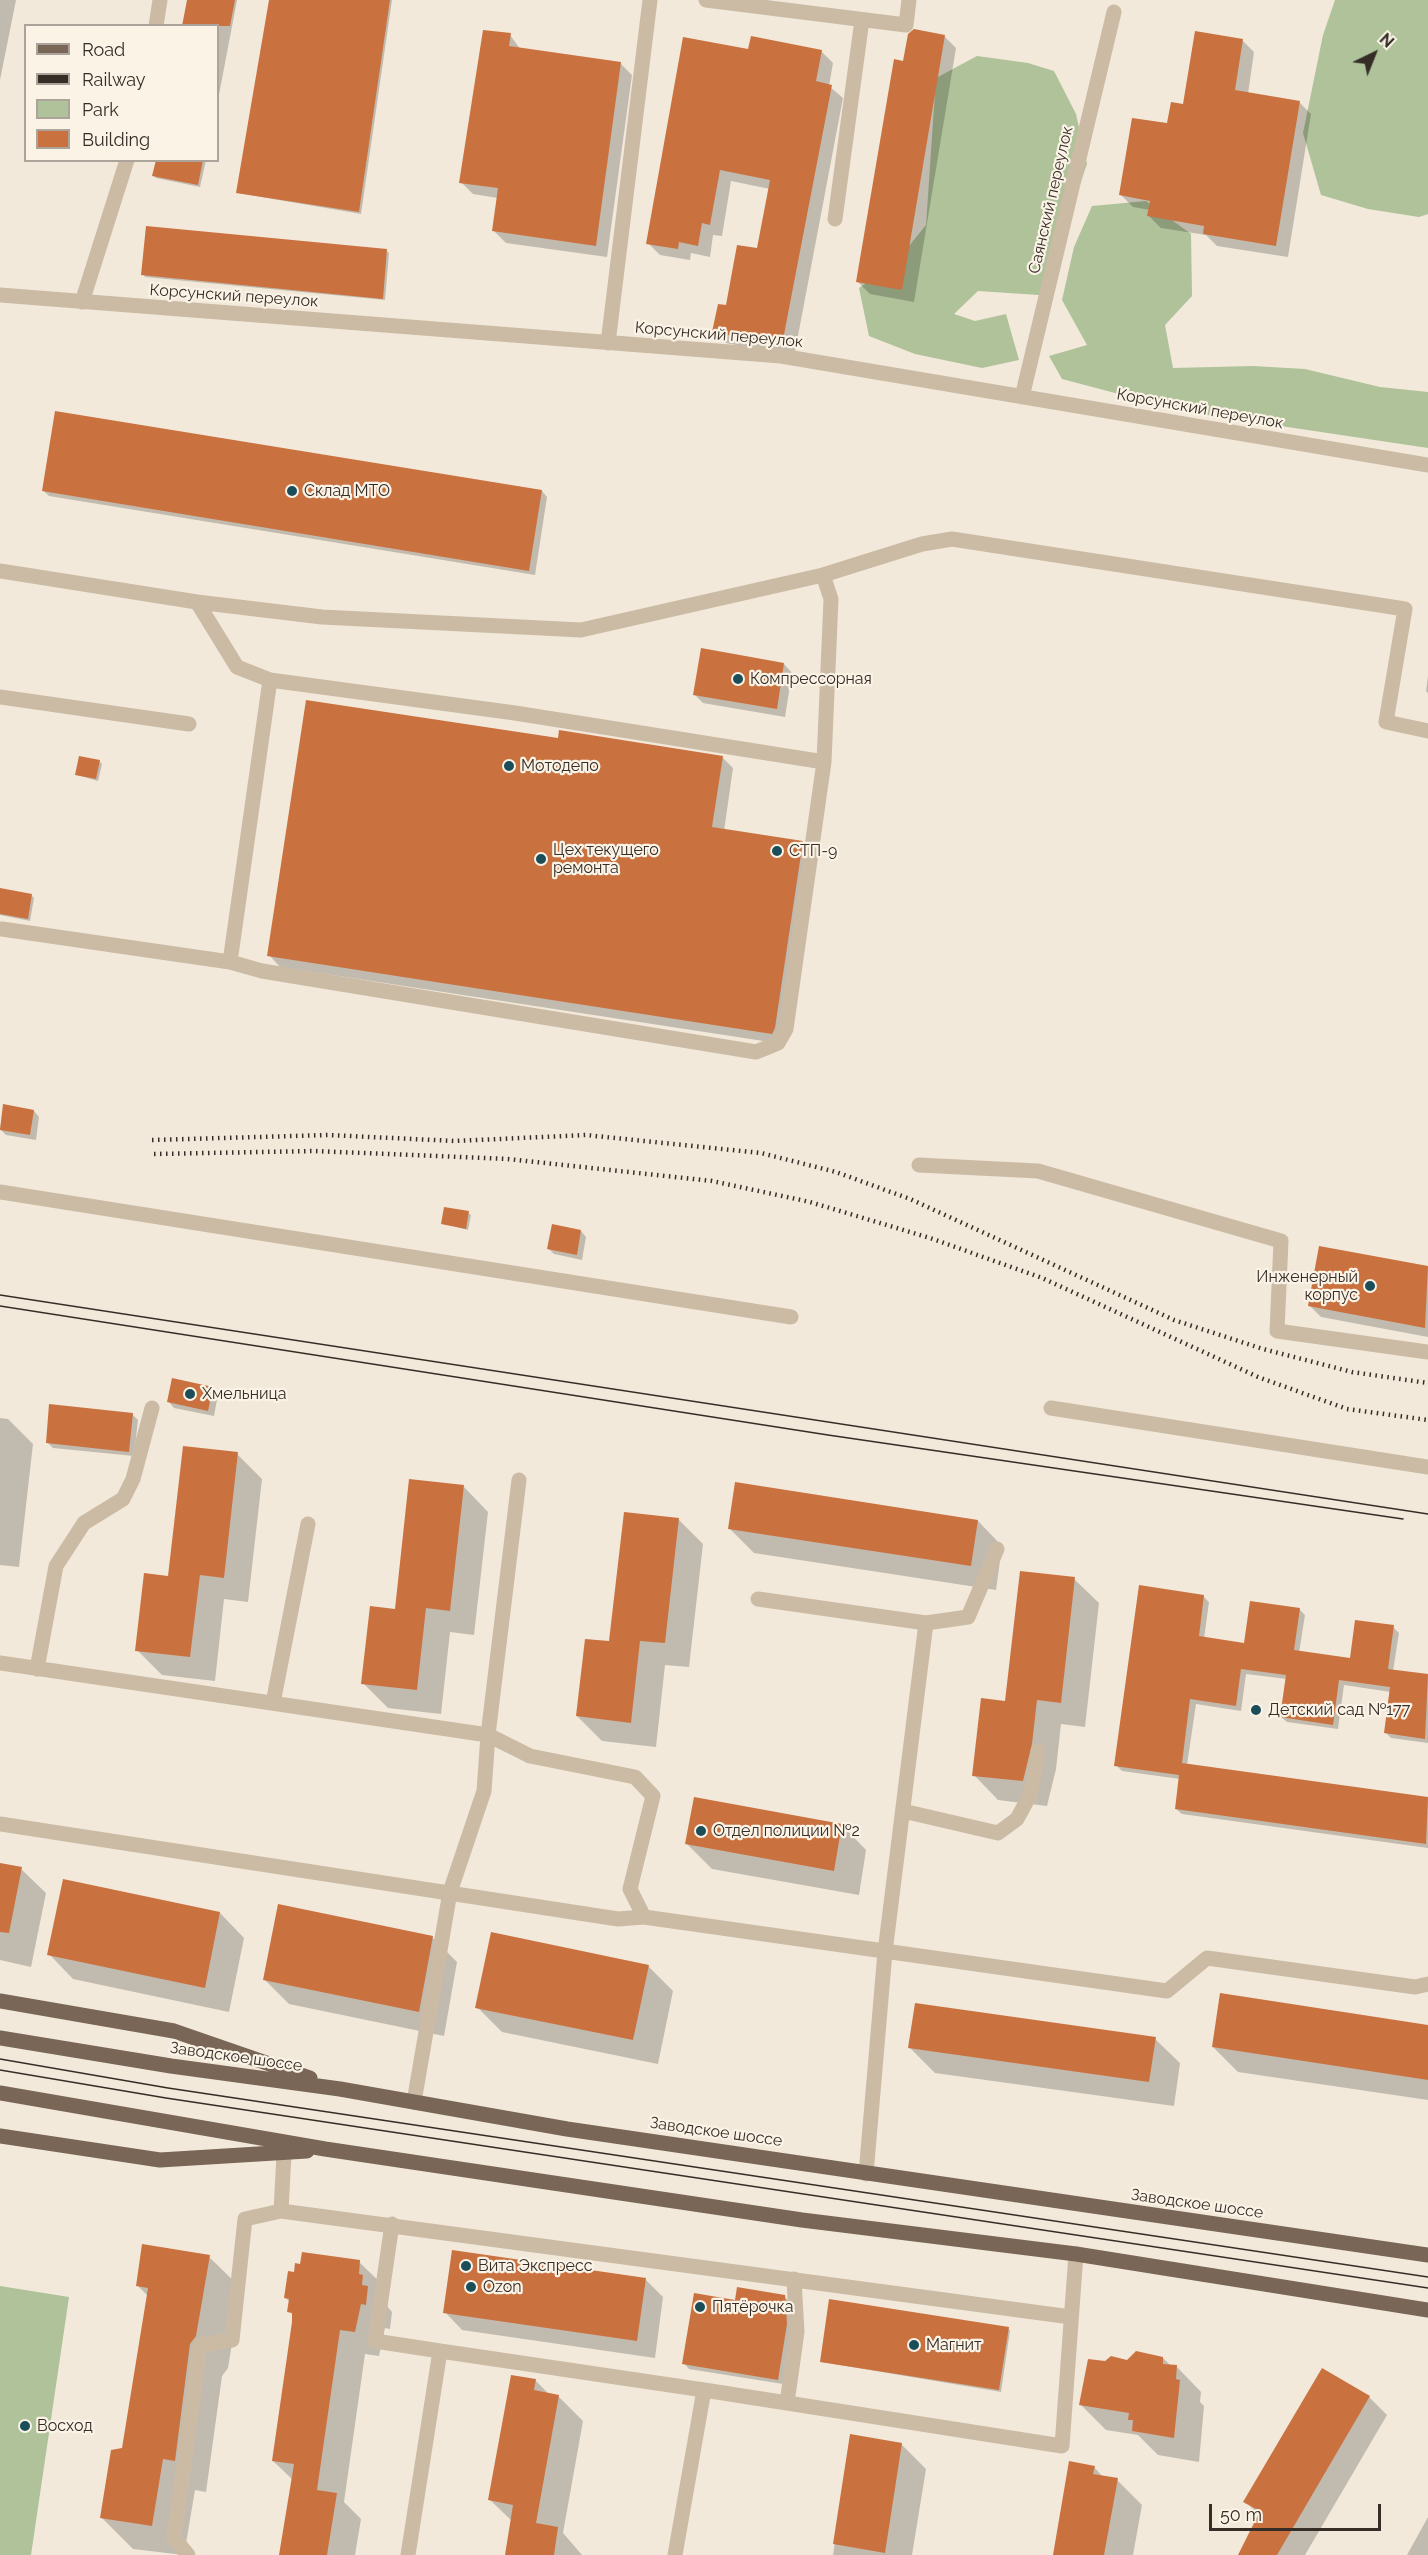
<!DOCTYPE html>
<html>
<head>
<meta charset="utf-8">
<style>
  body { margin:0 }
  #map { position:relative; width:1428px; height:2555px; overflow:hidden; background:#f2e9da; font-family:Raleway,sans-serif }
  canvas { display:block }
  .legend { position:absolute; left:24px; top:24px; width:195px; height:138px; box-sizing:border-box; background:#faf3e6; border:2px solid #aca49a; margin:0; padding:8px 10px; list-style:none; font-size:18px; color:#362d27 }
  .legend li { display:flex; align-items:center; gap:12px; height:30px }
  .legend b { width:30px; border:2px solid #aca49a }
  .north { position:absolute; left:1344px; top:24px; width:60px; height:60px; -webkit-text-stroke:4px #faf3e6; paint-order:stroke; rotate:43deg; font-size:16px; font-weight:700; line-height:24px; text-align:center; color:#362d27 }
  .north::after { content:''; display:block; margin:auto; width:21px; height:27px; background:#362d27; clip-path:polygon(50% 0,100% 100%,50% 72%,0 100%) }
  .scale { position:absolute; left:1209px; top:2504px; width:172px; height:27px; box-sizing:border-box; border:3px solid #362d27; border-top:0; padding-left:8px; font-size:18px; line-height:21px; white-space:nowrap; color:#362d27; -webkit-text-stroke:4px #faf3e6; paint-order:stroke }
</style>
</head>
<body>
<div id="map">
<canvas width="1428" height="2555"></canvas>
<ul class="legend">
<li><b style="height:8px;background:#796657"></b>Road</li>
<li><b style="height:8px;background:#362d27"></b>Railway</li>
<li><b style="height:16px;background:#afc299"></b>Park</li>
<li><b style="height:16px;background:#ca7140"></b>Building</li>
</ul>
<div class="north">N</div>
<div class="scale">50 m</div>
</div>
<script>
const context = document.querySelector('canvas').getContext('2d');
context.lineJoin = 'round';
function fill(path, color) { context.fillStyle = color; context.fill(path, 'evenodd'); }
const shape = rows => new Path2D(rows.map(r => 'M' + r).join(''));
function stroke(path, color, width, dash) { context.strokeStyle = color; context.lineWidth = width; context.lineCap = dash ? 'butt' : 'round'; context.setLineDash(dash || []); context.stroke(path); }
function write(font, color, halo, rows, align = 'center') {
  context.font = font + ' Raleway,sans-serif'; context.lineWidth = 4.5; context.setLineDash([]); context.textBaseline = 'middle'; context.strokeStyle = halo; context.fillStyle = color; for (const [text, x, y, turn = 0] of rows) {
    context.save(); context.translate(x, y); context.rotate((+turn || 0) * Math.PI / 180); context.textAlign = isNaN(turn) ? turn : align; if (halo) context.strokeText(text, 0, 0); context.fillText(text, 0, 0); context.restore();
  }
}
fill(shape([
  [1335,0,1428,0,1428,214,1419,217,1368,209,1321,195,1303,133,1323,35],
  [977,56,1028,63,1054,71,1076,114,1087,164,1048,276,1039,295,978,291,954,314,975,321,1006,314,1019,360,982,368,915,354,869,336,859,288,895,263,926,225,936,78],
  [1146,201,1191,234,1192,296,1165,325,1173,368,1253,366,1305,369,1380,387,1428,392,1428,448,1187,412,1062,379,1049,356,1087,345,1062,300,1074,247,1092,206],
  [0,2286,69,2297,31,2555,0,2555]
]), '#afc299');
fill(shape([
  [0,0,16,0,0,80],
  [189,0,237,0,218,100,218,26],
  [271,0,392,0,361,214,238,193],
  [510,35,521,50,620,63,632,75,607,257,506,243,494,231,498,198,473,194,461,182],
  [944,36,956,48,914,302,870,294,858,282],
  [1242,40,1254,52,1248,94,1300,103,1311,114,1288,257,1217,246,1206,235,1161,228,1149,216,1150,210,1133,207,1121,195,1168,125],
  [749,51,821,51,833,63,829,86,843,98,794,357,726,343,714,332,759,250,770,189,731,181,722,236,713,235,710,257,691,253,690,260,660,255,648,243],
  [157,160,206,160,200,187,156,178,154,176],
  [387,251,389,253,385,300,145,277,143,274],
  [44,491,542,491,547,497,535,575,49,496],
  [784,664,792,673,785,717,703,703,694,694],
  [1428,676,1428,693,1426,691],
  [559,740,722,757,733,768,724,831,802,843,813,854,783,1044,280,967,269,955],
  [99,761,102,764,98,781,77,775],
  [31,895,34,898,30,921,0,915,0,905],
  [4,1106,34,1111,39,1117,36,1140,6,1135,0,1129],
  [468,1213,471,1215,468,1230,442,1223],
  [581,1231,586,1237,582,1260,554,1254,549,1249],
  [1320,1248,1428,1268,1428,1337,1321,1317,1309,1305],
  [212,1388,218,1394,214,1416,174,1408,169,1402],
  [132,1414,138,1420,134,1456,53,1448,47,1442],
  [0,1418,8,1419,33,1444,19,1567,0,1565],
  [237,1454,262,1479,248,1602,224,1599,215,1681,162,1675,137,1650,170,1577],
  [464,1487,488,1512,474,1635,450,1632,441,1714,388,1708,363,1683,396,1611],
  [678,1519,703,1544,689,1667,665,1665,656,1747,602,1741,577,1716,610,1643],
  [978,1521,1002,1546,996,1590,754,1553,729,1528],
  [1074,1579,1099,1603,1085,1727,1061,1724,1056,1769,1047,1806,998,1800,974,1775,1007,1702],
  [1203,1596,1209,1602,1204,1639,1246,1644,1299,1609,1305,1615,1299,1653,1351,1660,1393,1627,1399,1633,1393,1671,1428,1676,1428,1743,1391,1738,1385,1732,1391,1692,1344,1685,1338,1729,1287,1722,1281,1717,1287,1679,1246,1674,1241,1711,1196,1704,1187,1765,1428,1799,1428,1848,1182,1814,1176,1809,1180,1779,1122,1771,1116,1765],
  [842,1825,866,1850,859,1895,712,1869,687,1844],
  [0,1864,21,1869,46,1893,31,1967,0,1960],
  [220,1913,244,1938,229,2012,73,1979,49,1954],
  [432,1937,457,1962,444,2036,289,2004,264,1979],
  [648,1966,673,1991,658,2064,502,2032,477,2007],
  [1428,2027,1428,2100,1238,2072,1213,2047],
  [1155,2039,1180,2063,1174,2106,935,2073,910,2048],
  [209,2257,241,2288,228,2368,222,2376,206,2492,195,2490,184,2555,133,2549,101,2517,123,2450,148,2296,137,2285],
  [359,2262,384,2286,387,2306,392,2312,390,2329,385,2328,379,2356,365,2354,344,2502,361,2519,355,2555,281,2555,293,2480,273,2461,294,2316,289,2311,290,2302,285,2297],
  [646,2280,663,2297,655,2358,462,2330,445,2312],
  [784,2296,790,2302,792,2330,783,2384,689,2369,684,2363,736,2302],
  [1008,2328,1010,2331,1001,2392,822,2362],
  [1163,2358,1171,2366,1177,2367,1201,2392,1200,2402,1204,2406,1199,2462,1158,2455,1138,2435,1106,2430,1081,2405],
  [535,2380,550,2395,558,2396,583,2421,563,2533,582,2555,507,2555,512,2521,490,2500],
  [1369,2397,1387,2415,1305,2555,1240,2555,1260,2516,1245,2501],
  [851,2436,901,2444,926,2469,912,2555,833,2555],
  [1094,2467,1104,2478,1117,2480,1142,2505,1133,2555,1055,2555],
  [1428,2517,1428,2555,1407,2555]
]), '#0003');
fill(shape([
  [187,0,235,0,230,26,182,26],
  [269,0,390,0,359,212,236,193],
  [914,29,945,35,902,290,856,282,894,59,903,61,908,34],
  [483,30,511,33,509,46,621,62,596,246,492,231,498,188,459,183],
  [1195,31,1243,39,1235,90,1300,101,1276,246,1203,234,1204,226,1147,216,1150,201,1119,195,1132,118,1167,123,1171,102,1183,104],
  [751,36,822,50,816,81,832,85,782,345,712,332,718,304,726,305,737,245,757,248,770,180,720,170,710,225,702,223,698,246,679,242,678,249,646,244,683,37,748,49],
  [156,160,203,160,198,185,152,176],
  [146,226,387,249,383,299,141,275],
  [55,411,542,490,529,571,42,491],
  [701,648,784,663,777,709,693,695],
  [306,700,558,738,559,730,723,756,712,827,803,841,775,1028,772,1034,267,956],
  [79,756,100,760,96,779,75,775],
  [0,888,32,894,28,919,0,914],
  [3,1104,34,1110,30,1135,0,1130],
  [444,1207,469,1211,466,1229,441,1224],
  [552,1224,581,1230,577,1255,547,1249],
  [1319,1246,1428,1266,1425,1328,1308,1306],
  [172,1378,213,1387,208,1411,167,1402],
  [49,1404,133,1413,129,1452,46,1443],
  [183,1446,238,1452,224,1578,200,1575,190,1657,135,1651,144,1573,168,1576],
  [409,1479,464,1485,450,1611,426,1608,417,1690,361,1684,370,1606,395,1609],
  [735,1482,978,1520,971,1566,728,1529],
  [624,1512,679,1518,665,1643,640,1641,631,1723,576,1716,585,1639,609,1641],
  [1020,1571,1075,1577,1061,1703,1037,1700,1032,1744,1023,1781,972,1776,981,1698,1005,1701],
  [1139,1585,1204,1595,1199,1636,1244,1643,1250,1601,1300,1608,1294,1650,1350,1658,1355,1620,1394,1625,1388,1669,1428,1674,1425,1739,1384,1733,1390,1687,1339,1680,1333,1725,1280,1717,1286,1675,1241,1669,1236,1706,1190,1699,1182,1763,1428,1797,1426,1844,1175,1809,1179,1775,1114,1766],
  [694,1797,842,1824,834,1871,685,1844],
  [0,1863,22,1867,9,1933,0,1932],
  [63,1879,220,1912,205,1988,47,1955],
  [278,1904,433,1936,419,2012,263,1980],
  [491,1932,649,1965,633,2040,475,2008],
  [1220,1993,1428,2025,1428,2080,1212,2047],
  [915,2003,1156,2037,1149,2082,908,2048],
  [142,2244,210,2255,196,2336,190,2344,175,2461,163,2459,152,2526,100,2518,111,2450,122,2448,148,2288,136,2286],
  [452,2250,646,2278,637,2341,443,2313],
  [302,2252,360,2260,359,2274,363,2275,362,2285,368,2286,366,2305,361,2304,355,2332,340,2330,317,2490,337,2493,327,2555,279,2555,294,2464,272,2461,292,2322,292,2313,287,2312,289,2299,284,2298,288,2271,294,2272,295,2263,300,2264],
  [737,2287,785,2295,787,2324,778,2380,682,2364,694,2293,735,2300],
  [829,2299,1009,2327,999,2390,820,2362],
  [1136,2351,1163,2357,1163,2364,1177,2365,1176,2379,1180,2380,1174,2438,1132,2431,1133,2420,1128,2420,1129,2413,1079,2405,1088,2359,1105,2361,1111,2356,1127,2360],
  [1322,2368,1370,2396,1277,2555,1238,2555,1260,2511,1243,2502],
  [511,2375,536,2379,534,2390,559,2395,536,2523,558,2527,554,2555,505,2555,513,2505,488,2500],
  [850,2434,902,2443,885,2553,833,2544],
  [1069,2461,1095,2466,1093,2474,1118,2478,1104,2555,1053,2555]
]), '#ca7140');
stroke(shape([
  [706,0,906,25,909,0],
  [156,26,160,0],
  [835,219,862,20],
  [0,295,781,356,1428,465],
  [82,302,127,160],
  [608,343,650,0],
  [1022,397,1114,12],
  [0,571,197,602,322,617,581,630,823,575],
  [197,602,237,667,270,680],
  [0,697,189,724],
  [2,929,230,962,262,971,756,1052,778,1043,786,1029,824,762,831,599,823,575,922,544,952,539,1405,609,1386,722,1428,731],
  [230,962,270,680,515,713,824,762],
  [919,1165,1038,1171,1281,1241,1277,1331,1428,1352],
  [0,1192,791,1317],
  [1051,1408,1428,1467],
  [519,1480,488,1735,530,1756,635,1777,653,1796,630,1889,644,1917,1167,1991,1207,1958,1415,1987,1428,1984],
  [758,1599,926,1623,885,1952,866,2174],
  [926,1623,968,1617,997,1549],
  [0,1663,488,1735,484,1791,450,1892,414,2102],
  [37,1669,56,1566,84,1523,123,1499,133,1479,152,1408],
  [273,1703,308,1524],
  [903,1811,998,1833,1017,1819,1030,1795,1038,1751],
  [0,1824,618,1919,644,1917],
  [281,2211,1071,2317],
  [392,2224,375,2341,440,2351,408,2555],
  [440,2351,704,2390],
  [787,2403,797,2332,794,2279],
  [188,2555,174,2538,200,2345,232,2340,245,2219,281,2211,284,2154],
  [675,2555,704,2390,1062,2446,1076,2254]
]), '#cbbba5', 15);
stroke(shape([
  [0,2001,174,2031,310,2078],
  [0,2038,171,2066,340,2089,567,2129,1428,2255],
  [0,2093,325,2149,802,2220,1076,2254,1428,2310],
  [0,2136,160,2160,307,2151]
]), '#796657', 15);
stroke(shape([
  [0,1295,1428,1514],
  [0,1306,828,1435,1403,1519],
  [0,2059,168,2088,1428,2277],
  [0,2070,166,2098,1428,2288]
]), '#362d27', 1.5);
stroke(shape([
  [152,1140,328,1135,455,1141,586,1135,761,1153,836,1172,910,1199,1174,1320,1263,1349,1352,1372,1428,1383],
  [154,1154,314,1151,508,1159,712,1181,810,1202,930,1238,1042,1278,1258,1377,1347,1409,1428,1420]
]), '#362d27', 4.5, [1.5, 4.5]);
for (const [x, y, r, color] of [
  [292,491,6,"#1b4e59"],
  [738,679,6,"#1b4e59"],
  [509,766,6,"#1b4e59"],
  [777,851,6,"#1b4e59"],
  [541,859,6,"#1b4e59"],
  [1370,1286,6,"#1b4e59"],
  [190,1394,6,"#1b4e59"],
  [1256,1710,6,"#1b4e59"],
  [701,1831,6,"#1b4e59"],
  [466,2266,6,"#1b4e59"],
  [471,2287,6,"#1b4e59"],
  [700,2307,6,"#1b4e59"],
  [914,2345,6,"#1b4e59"],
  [25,2426,6,"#1b4e59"]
]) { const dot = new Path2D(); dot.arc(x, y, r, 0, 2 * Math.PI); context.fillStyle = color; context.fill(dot); stroke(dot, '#faf3e6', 2); }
write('16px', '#362d27', '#faf3e6', [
  ["Саянский переулок",1051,200,-77],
  ["Корсунский переулок",234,296,4],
  ["Корсунский переулок",719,335,5],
  ["Корсунский переулок",1200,409,10],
  ["Заводское шоссе",236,2057,8],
  ["Заводское шоссе",716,2132,8],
  ["Заводское шоссе",1197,2204,8]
]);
write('16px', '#362d27', '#faf3e6', [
  ["Склад МТО",304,491],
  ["Компрессорная",750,679],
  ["Мотодепо",521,766],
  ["Цех текущего",553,850],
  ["ремонта",553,868],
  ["СТП-9",789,851],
  ["Инженерный",1358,1277,"right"],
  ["корпус",1358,1295,"right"],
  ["Хмельница",202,1394],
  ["Детский сад №177",1268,1710],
  ["Отдел полиции №2",713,1831],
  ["Вита Экспресс",478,2266],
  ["Ozon",483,2287],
  ["Пятёрочка",712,2307],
  ["Магнит",926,2345],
  ["Восход",37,2426]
], 'left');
</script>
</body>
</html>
